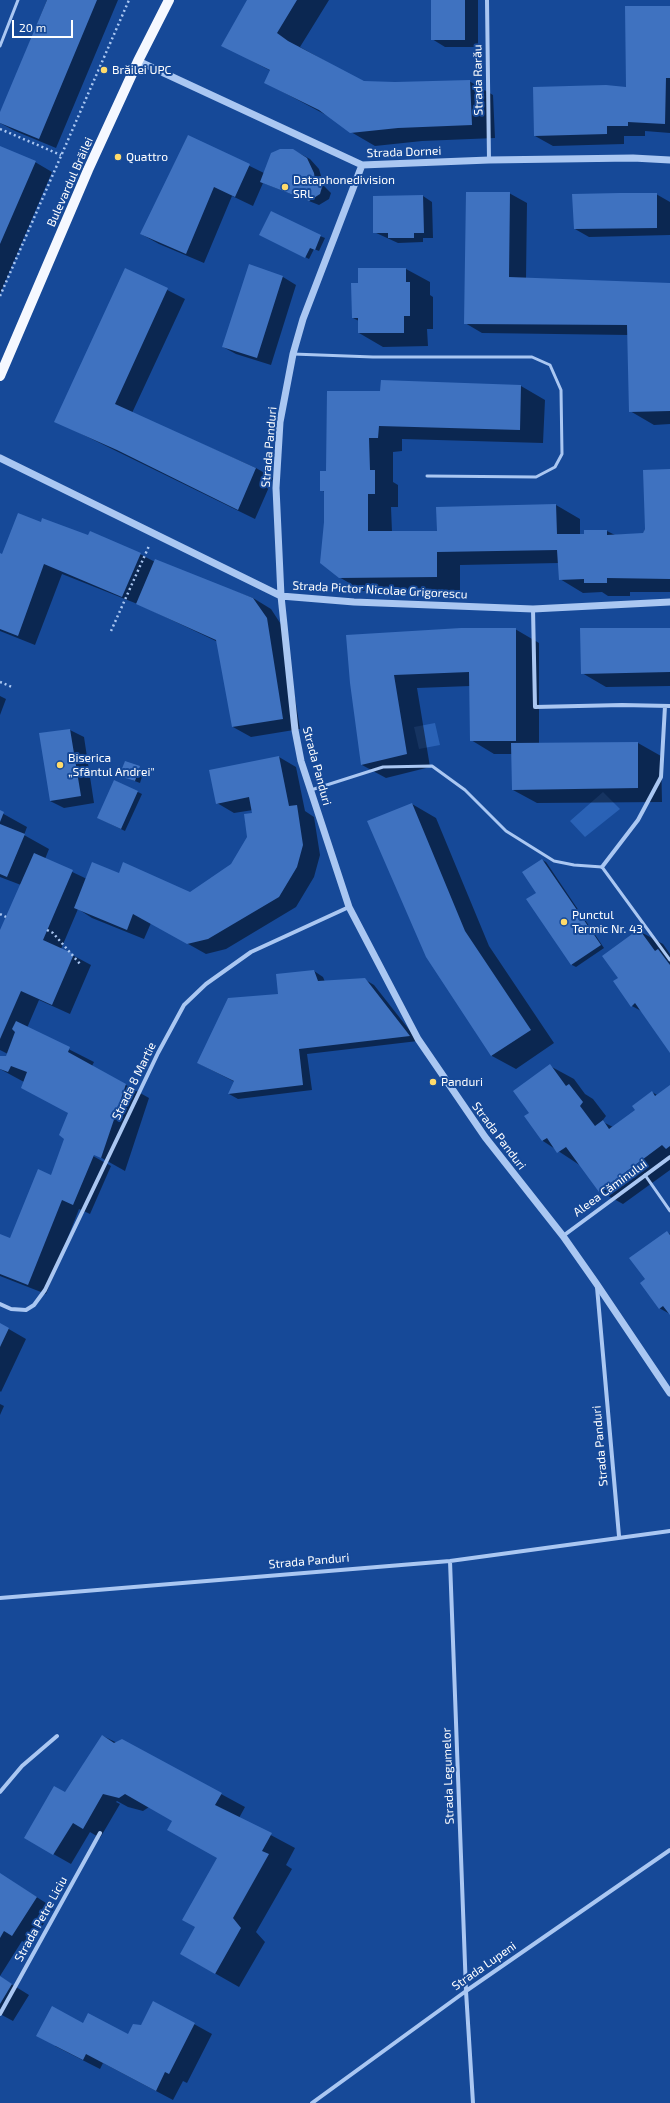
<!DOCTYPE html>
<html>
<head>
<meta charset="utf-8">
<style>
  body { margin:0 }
  #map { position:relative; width:670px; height:2103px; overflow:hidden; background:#164998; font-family:"Exo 2",sans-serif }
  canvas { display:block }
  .scale { position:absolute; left:12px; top:20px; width:61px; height:18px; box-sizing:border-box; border:2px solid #fff; border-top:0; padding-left:5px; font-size:12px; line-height:14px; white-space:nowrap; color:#fff; -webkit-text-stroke:3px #164998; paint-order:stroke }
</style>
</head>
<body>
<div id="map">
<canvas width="670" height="2103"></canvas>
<div class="scale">20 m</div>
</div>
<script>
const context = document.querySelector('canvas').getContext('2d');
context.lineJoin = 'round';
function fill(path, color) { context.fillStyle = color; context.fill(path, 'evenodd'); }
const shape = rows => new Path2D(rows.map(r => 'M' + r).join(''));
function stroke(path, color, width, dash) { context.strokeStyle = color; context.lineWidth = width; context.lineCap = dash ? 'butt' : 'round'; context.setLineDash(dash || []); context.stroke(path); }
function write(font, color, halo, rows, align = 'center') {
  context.font = font + ' "Exo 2",sans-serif'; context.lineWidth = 4; context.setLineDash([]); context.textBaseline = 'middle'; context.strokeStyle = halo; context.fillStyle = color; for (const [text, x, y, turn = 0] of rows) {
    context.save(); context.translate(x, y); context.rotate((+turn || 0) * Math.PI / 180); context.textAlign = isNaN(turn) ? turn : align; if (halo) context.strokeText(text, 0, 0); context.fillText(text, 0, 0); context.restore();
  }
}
fill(shape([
  [435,723,440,745,419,749,414,727],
  [603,792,620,809,585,837,570,821]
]), '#2a62b6');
fill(shape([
  [47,0,118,0,56,148,15,131,0,123,0,115],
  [248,0,329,0,300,47,363,82,395,83,469,81,493,95,495,138,422,141,375,146,351,132,328,116,266,83,271,71,222,45],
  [432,0,478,0,478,47,445,47,432,39],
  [670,7,670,133,645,131,645,136,624,136,624,144,553,146,535,136,627,88],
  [188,136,264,173,293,150,310,159,319,169,324,186,331,193,329,199,319,205,263,183,253,206,232,196,204,263,159,244,141,234],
  [0,147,35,162,52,172,0,294],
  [509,193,527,203,526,279,670,284,670,424,654,425,630,411,629,335,482,333,465,323],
  [656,194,670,202,670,235,589,237,575,229],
  [423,196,432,202,433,238,423,238,423,242,398,243,374,232],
  [320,236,325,238,319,251,314,249,309,259,265,237],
  [250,266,283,277,296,285,271,365,236,354,223,347],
  [126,269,185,299,132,413,256,468,273,478,255,519,55,421],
  [406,269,430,282,430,295,433,297,433,329,427,329,428,346,383,347,359,333,359,321,353,318,359,284],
  [382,381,521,386,545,400,543,443,402,439,402,451,393,452,393,482,398,485,398,507,391,507,392,532,438,532,556,505,580,519,580,535,607,531,615,535,643,534,670,470,670,592,630,592,630,596,608,596,602,592,583,593,560,579,559,563,460,565,460,590,363,591,339,577,325,522,325,492,321,490,327,472,381,392],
  [42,523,140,554,155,562,253,598,271,609,284,629,300,729,251,737,233,727,218,642,140,605,62,574,35,645,0,631,0,554,2,555],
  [515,629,539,643,539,744,638,743,661,756,662,802,537,803,513,790,512,754,494,754,471,740,470,686,417,688,430,767,386,778,362,765,351,683],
  [670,629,670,686,606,687,582,673],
  [0,696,6,699,0,715],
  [70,730,84,737,94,803,64,808,50,801],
  [279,757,296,767,305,811,314,817,320,855,314,877,296,907,226,949,206,954,151,923,144,939,92,918,78,909,61,949,91,965,70,1014,39,1000,27,1028,94,1062,92,1066,149,1098,125,1171,84,1148,69,1113,24,1082,0,1069,0,1057,6,1057,8,1054,0,1050,0,933,21,885,0,877,0,812,27,827,24,835,49,849,45,859,87,879,120,874,190,893,232,865,248,837,253,814,253,810,234,813,217,803],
  [125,762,144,770,140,783,121,776],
  [115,781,142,794,125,831,98,818],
  [412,804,436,818,489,946,554,1043,516,1069,492,1056,427,956],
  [542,860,546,862,604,948,576,967,572,965,528,900,538,893],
  [639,931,663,944,670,954,670,1052,643,1012,632,1006,619,978],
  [314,971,323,977,325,982,364,979,374,985,418,1041,307,1054,312,1090,238,1099,229,1094,235,1082,198,1063],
  [550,1066,574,1079,585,1094,593,1099,606,1116,603,1120,605,1123,613,1127,637,1111,652,1092,657,1095,670,1086,670,1170,623,1204,599,1191,581,1166,543,1141,526,1116,530,1113],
  [93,1156,111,1166,90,1214,79,1209,46,1294,0,1276,0,1235,11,1239,52,1176],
  [667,1232,670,1234,670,1314,659,1308,646,1280],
  [0,1324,26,1339,1,1392,0,1391],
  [0,1404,4,1406,0,1415],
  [103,1736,221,1794,245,1807,239,1818,295,1848,286,1865,292,1869,256,1932,265,1942,239,1987,181,1954,196,1927,218,1858,173,1821,149,1807,143,1811,128,1807,117,1801,116,1802,120,1804,100,1838,90,1832,71,1864,25,1838,65,1793],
  [0,1874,54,1908,30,1945,22,1941,0,1976],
  [0,1977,29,1995,13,2021,0,2014],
  [154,2002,212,2034,187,2083,183,2081,173,2100,103,2063,100,2069,55,2046,84,2024,128,2035,141,2026]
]), '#0007');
fill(shape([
  [47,0,97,0,39,139,0,123,0,112],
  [247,0,297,0,277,33,288,41,364,81,395,82,470,80,472,125,398,128,350,133,319,110,264,83,270,70,221,46],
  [431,0,465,0,465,40,431,40],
  [625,6,670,6,670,78,666,78,665,124,628,122,628,126,607,126,607,134,534,136,533,87,606,85,626,87],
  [188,135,250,164,235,197,214,187,186,254,140,234],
  [0,146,36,161,0,244],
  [280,149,293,149,307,158,314,173,315,180,322,187,320,194,309,201,260,182,271,153],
  [466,192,510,192,509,277,670,283,670,411,629,412,627,325,464,324],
  [620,193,657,193,657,228,574,229,572,194],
  [423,195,424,233,414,233,414,238,388,238,388,233,373,233,373,196],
  [271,211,321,235,315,250,310,248,305,258,259,235],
  [249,264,283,276,257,358,222,347],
  [125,268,168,288,115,404,256,468,238,510,117,450,54,422],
  [358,268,406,268,406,282,410,282,410,316,404,316,404,333,358,333,358,318,352,318,351,283,358,283],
  [381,380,521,385,520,430,379,426,378,438,369,438,370,470,375,470,375,494,368,494,368,531,437,531,436,507,556,504,557,534,584,534,584,530,607,530,607,535,643,533,645,529,643,470,670,469,670,579,607,578,607,583,584,583,584,579,559,580,557,550,437,552,437,577,339,578,320,563,324,522,324,491,320,491,320,471,326,471,327,391,380,391],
  [18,513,41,522,42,518,88,535,90,531,141,553,122,597,44,564,18,636,0,629,0,553,2,554],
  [155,559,253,598,267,618,283,719,232,727,216,640,136,604],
  [461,628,516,628,516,741,470,741,469,672,394,675,407,754,361,765,350,683,346,635],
  [580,628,670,628,670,672,581,674],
  [70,729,81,796,50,801,39,733],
  [638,742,638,788,512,790,511,743],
  [279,756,289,806,297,805,303,845,297,867,279,897,208,939,187,944,133,914,127,930,74,908,92,862,119,873,123,862,190,892,231,864,247,837,244,814,252,813,249,797,216,804,209,770],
  [125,761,140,766,135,781,119,776],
  [114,780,138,791,121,829,97,818],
  [412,803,465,931,531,1030,491,1056,426,957,367,821],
  [0,810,4,812,0,822],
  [0,824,25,834,7,877,0,874],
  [34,853,73,870,43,940,74,954,52,1005,21,991,0,1039,0,930],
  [542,859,601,945,571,965,526,899,536,893,522,872],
  [639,929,655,951,658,949,670,965,670,1053,635,1003,631,1007,613,981,618,978,602,956],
  [314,970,318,981,365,978,410,1036,299,1049,303,1085,228,1094,234,1081,197,1063,228,998,278,994,276,974],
  [16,1021,70,1047,68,1052,126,1084,101,1158,94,1155,73,1205,62,1200,28,1285,0,1274,0,1234,10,1238,38,1169,51,1175,64,1139,59,1135,68,1113,21,1088,27,1072,11,1066,8,1072,0,1069,0,1056,6,1056,15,1032,12,1029],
  [550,1064,566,1086,569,1084,583,1102,580,1106,595,1126,603,1120,609,1129,635,1110,632,1106,652,1091,655,1096,670,1085,670,1146,666,1149,662,1145,599,1192,566,1147,557,1153,547,1138,542,1141,524,1116,529,1113,513,1091],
  [667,1231,670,1235,670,1315,663,1306,659,1309,640,1283,645,1279,629,1258],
  [0,1323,9,1328,0,1347],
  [102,1735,114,1743,122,1739,222,1793,215,1805,272,1833,262,1851,269,1854,233,1918,241,1928,215,1974,180,1954,195,1927,182,1920,217,1858,167,1830,172,1821,125,1794,119,1798,103,1794,83,1829,73,1823,53,1855,24,1838,54,1786,65,1792],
  [0,1873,37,1897,12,1936,4,1931,0,1938],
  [0,1976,12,1984,0,2004],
  [153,2001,195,2023,169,2074,165,2072,156,2091,86,2054,83,2060,36,2036,52,2006,83,2023,88,2013,128,2034,133,2024,141,2025]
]), '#3f72c0');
stroke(shape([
  [0,129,61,155],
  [0,296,129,0],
  [111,631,149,546],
  [0,682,12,687],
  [0,914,6,917],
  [47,930,53,933,81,965]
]), '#aac7f2', 2.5, [2, 3]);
stroke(shape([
  [0,46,18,0],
  [293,354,373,357,532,357,550,365,561,390,562,454,555,467,536,477,427,476],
  [311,790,383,767,432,766,465,790,506,831,554,861,574,865,602,867,670,960],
  [645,1175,670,1211]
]), '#aac7f2', 3);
stroke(shape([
  [487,0,489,160],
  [533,609,535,707,622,705,670,706],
  [602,867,638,820,661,777,665,706],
  [563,1236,670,1157],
  [597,1287,619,1536],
  [0,1304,11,1309,26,1310,34,1305,45,1290,158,1053,184,1005,206,984,251,952,349,907],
  [450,1561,466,1991,473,2103],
  [0,1598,450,1561,670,1531],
  [0,1792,22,1766,57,1736],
  [0,2014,100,1833],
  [312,2103,466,1991,670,1850]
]), '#aac7f2', 4);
stroke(shape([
  [138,61,362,165,489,160,633,158,670,160],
  [362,165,303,319,293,354,280,422,276,488,281,596,295,730,301,761,349,907,418,1039,485,1137,563,1236,596,1283,670,1393],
  [0,458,281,596,354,602,533,609,670,602]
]), '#aac7f2', 7);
stroke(shape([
  [0,376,88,170,138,61,169,0]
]), '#f5f8ff', 10);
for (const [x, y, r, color] of [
  [104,70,4,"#ffdb6b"],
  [118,157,4,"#ffdb6b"],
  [285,187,4,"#ffdb6b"],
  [60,765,4,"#ffdb6b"],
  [564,922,4,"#ffdb6b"],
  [433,1082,4,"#ffdb6b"]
]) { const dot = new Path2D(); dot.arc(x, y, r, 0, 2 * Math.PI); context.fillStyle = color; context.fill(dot); stroke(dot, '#164998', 1.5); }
write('12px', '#fff', '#164998', [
  ["Brăilei UPC",112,70],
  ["Quattro",126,157],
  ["Dataphonedivision",293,180],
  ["SRL",293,194],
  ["Biserica",68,758],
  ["„Sfântul Andrei\"",68,772],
  ["Punctul",572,915],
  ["Termic Nr. 43",572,929],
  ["Panduri",441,1082]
], 'left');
write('12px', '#fff', '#164998', [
  ["Strada Rarău",478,80,-91],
  ["Strada Dornei",404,152,-2],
  ["Bulevardul Brăilei",70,182,-66],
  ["Strada Panduri",269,447,-85],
  ["Strada Pictor Nicolae Grigorescu",380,590,3],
  ["Strada Panduri",317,766,75],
  ["Strada 8 Martie",134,1081,-64],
  ["Strada Panduri",499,1136,53],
  ["Aleea Căminului",610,1188,-36],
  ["Strada Panduri",600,1446,-95],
  ["Strada Panduri",309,1561,-5],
  ["Strada Legumelor",448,1776,-92],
  ["Strada Petre Liciu",41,1919,-61],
  ["Strada Lupeni",484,1966,-35]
]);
</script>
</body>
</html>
